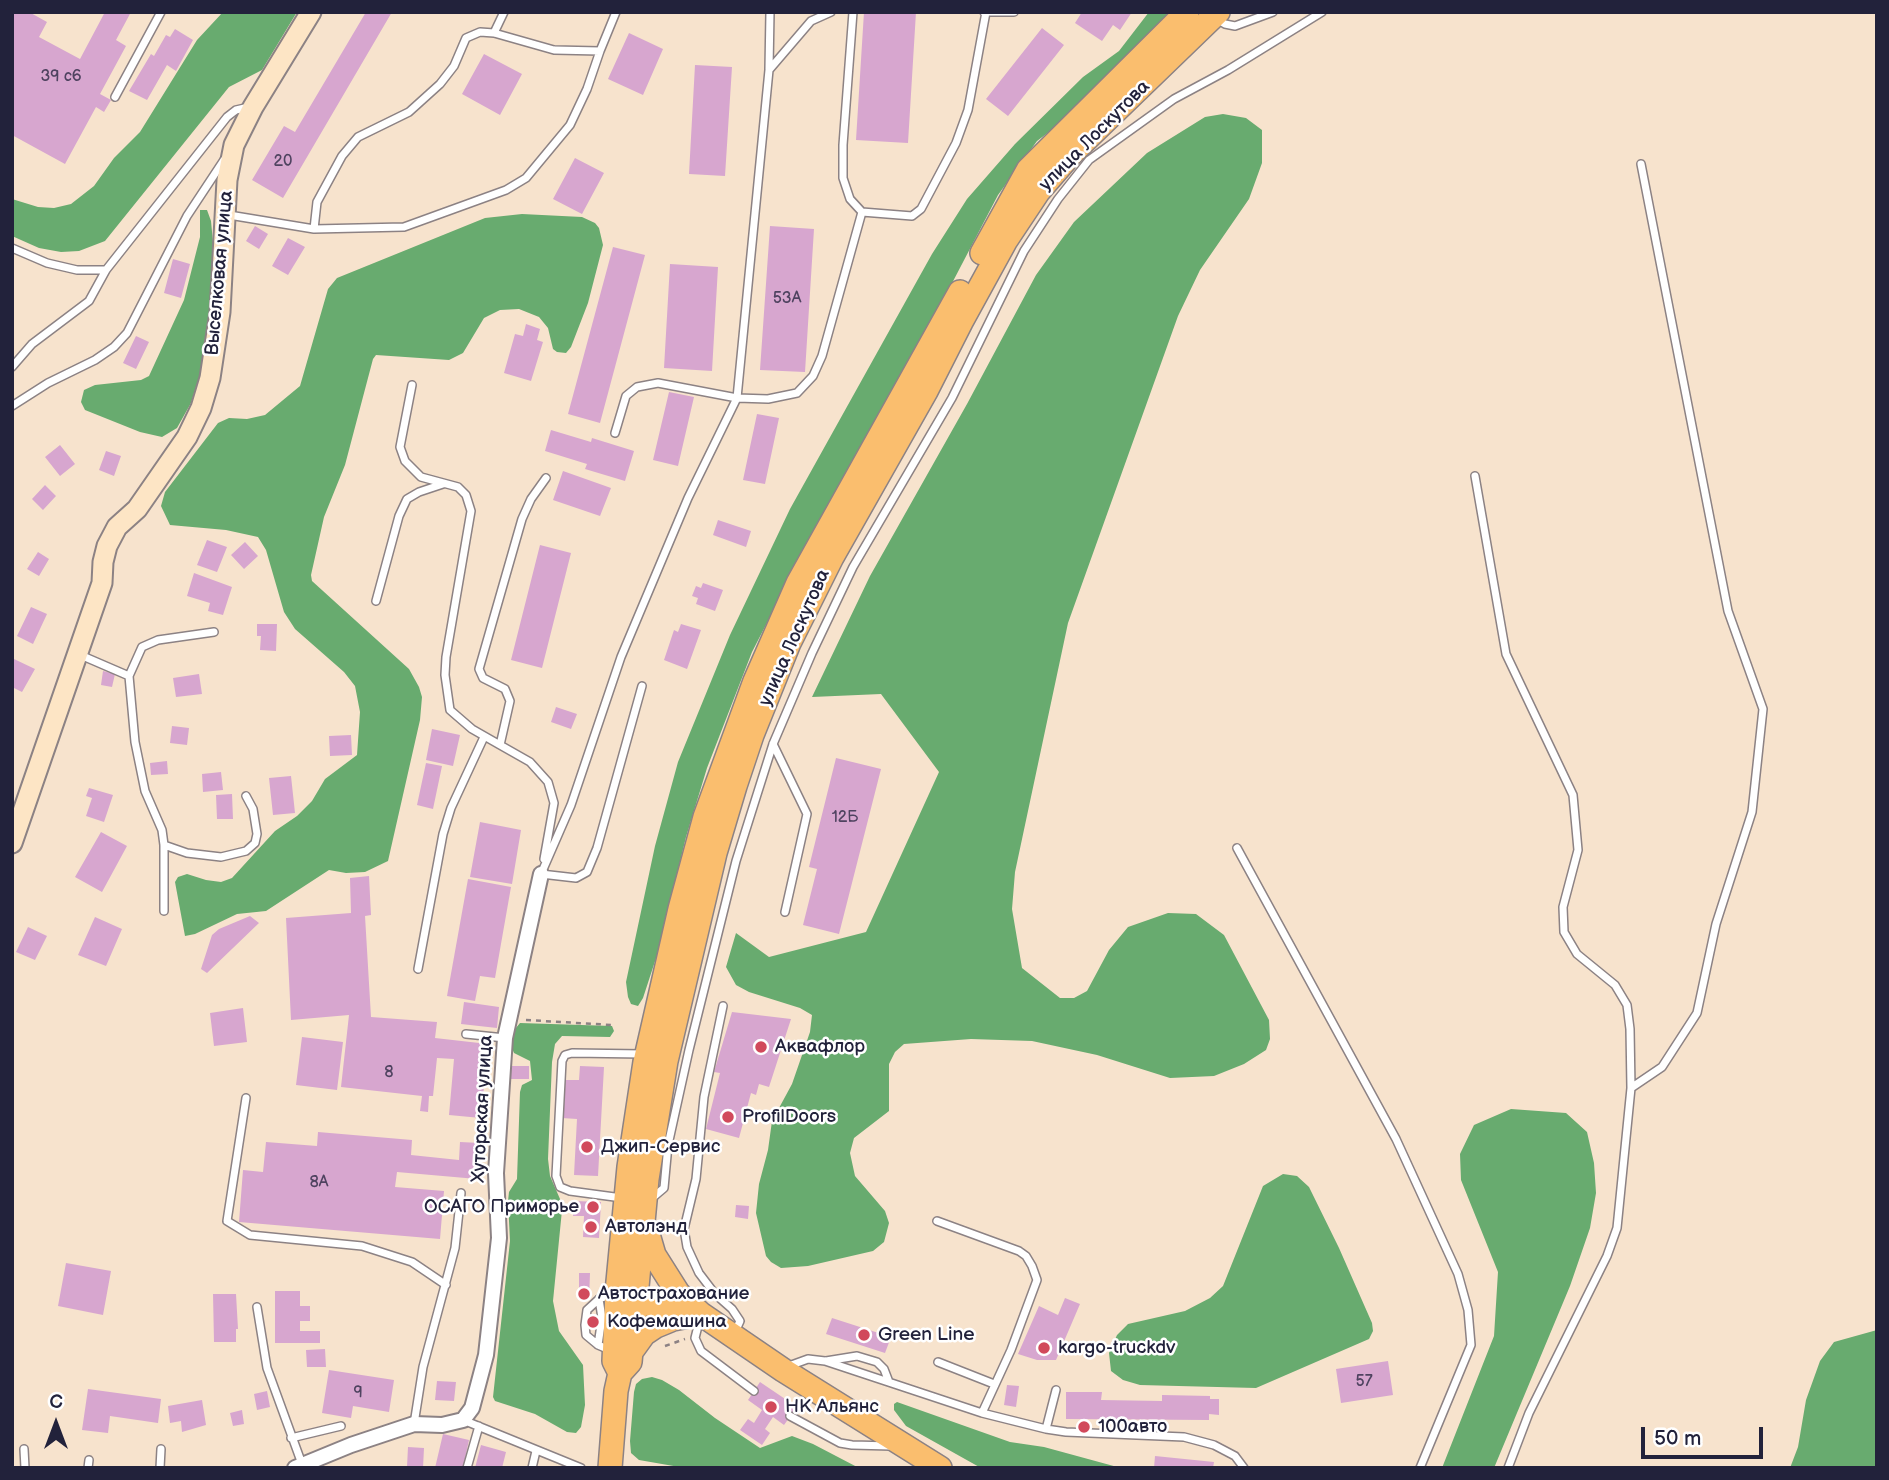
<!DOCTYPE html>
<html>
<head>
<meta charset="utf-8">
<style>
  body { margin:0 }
  #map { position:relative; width:1889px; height:1480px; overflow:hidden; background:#f7e3cd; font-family:"Balsamiq Sans",sans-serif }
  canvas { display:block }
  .frame { position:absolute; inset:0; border:14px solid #22223b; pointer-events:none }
  .north { position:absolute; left:21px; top:1389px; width:70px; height:70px; -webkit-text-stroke:5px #fff; paint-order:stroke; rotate:0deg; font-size:19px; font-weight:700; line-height:28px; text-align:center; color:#22223b }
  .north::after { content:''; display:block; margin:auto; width:24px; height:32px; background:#22223b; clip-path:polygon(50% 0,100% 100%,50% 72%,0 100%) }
  .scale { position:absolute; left:1641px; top:1427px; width:122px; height:32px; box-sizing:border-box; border:4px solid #22223b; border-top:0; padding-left:9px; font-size:21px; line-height:24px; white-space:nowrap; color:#22223b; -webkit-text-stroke:5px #fff; paint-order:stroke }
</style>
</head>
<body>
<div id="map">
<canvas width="1889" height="1480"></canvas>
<div class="frame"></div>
<div class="north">С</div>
<div class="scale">50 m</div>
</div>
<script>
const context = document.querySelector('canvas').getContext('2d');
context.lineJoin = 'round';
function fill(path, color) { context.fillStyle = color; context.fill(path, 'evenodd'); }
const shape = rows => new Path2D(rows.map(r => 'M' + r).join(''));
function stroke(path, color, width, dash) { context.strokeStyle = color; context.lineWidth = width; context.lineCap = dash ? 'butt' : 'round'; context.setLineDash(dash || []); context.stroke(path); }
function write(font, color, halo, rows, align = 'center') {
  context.font = font + ' "Balsamiq Sans",sans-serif'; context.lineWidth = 5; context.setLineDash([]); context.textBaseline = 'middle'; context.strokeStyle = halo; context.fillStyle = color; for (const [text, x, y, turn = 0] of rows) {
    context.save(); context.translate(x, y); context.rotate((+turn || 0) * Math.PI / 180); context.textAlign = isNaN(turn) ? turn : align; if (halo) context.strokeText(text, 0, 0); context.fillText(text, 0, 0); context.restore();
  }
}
fill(shape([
  [223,12,297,12,262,70,229,87,105,241,79,251,61,252,39,248,12,236,12,199,38,207,54,208,71,204,94,186,114,158,140,132,197,40],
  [1149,12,1178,12,1074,113,1037,141,998,195,877,427,812,535,752,652,707,768,686,837,659,949,643,998,638,1006,631,1004,628,997,626,982,655,846,678,762,730,635,790,509,932,254,967,199,1015,144,1083,77,1119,51],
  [1223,114,1246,118,1262,130,1262,163,1249,199,1200,270,1178,316,1068,623,1015,872,1012,909,1022,968,1060,998,1074,998,1087,991,1109,950,1128,927,1168,913,1196,914,1224,935,1269,1020,1270,1039,1266,1050,1244,1064,1214,1076,1170,1078,1097,1055,1032,1041,971,1039,904,1044,895,1052,889,1064,889,1111,854,1138,850,1153,855,1176,885,1211,889,1223,884,1242,873,1251,808,1266,781,1268,771,1262,766,1256,756,1213,759,1184,768,1150,772,1121,792,1084,810,1032,812,1015,800,1008,749,992,736,985,726,967,736,933,769,957,866,932,939,772,881,694,812,697,870,576,967,404,1036,275,1074,222,1147,153,1205,117],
  [200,210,207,210,211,221,214,253,213,303,201,371,191,403,177,428,162,437,140,432,85,410,81,402,84,390,95,385,141,380,149,376,184,300,200,237],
  [522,214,582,217,595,223,599,228,603,245,588,303,571,347,566,353,557,352,553,349,548,328,539,317,519,309,500,310,484,318,463,353,449,360,376,355,373,359,345,465,324,517,311,575,312,581,409,669,419,687,422,697,420,720,388,861,365,872,346,873,329,870,266,911,237,914,195,934,185,936,175,882,178,877,187,874,206,880,221,882,232,878,275,831,297,816,312,801,325,779,357,755,360,712,355,686,344,672,295,629,284,612,266,550,258,537,226,530,170,525,161,506,165,492,218,423,229,418,247,419,265,415,300,386,328,289,337,278,485,218],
  [520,1023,612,1026,614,1031,610,1037,562,1036,555,1044,552,1062,548,1159,550,1176,560,1199,562,1210,553,1301,559,1331,583,1365,585,1405,581,1427,576,1433,567,1432,535,1414,495,1401,493,1397,510,1241,508,1201,509,1192,517,1179,520,1092,522,1085,532,1080,530,1061,514,1053,511,1046,515,1029],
  [1511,1109,1566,1113,1587,1132,1594,1163,1596,1193,1590,1228,1570,1286,1494,1468,1442,1468,1494,1336,1498,1272,1461,1180,1460,1154,1474,1125],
  [1283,1174,1297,1176,1309,1187,1339,1248,1372,1323,1373,1331,1369,1339,1256,1388,1140,1385,1123,1380,1111,1371,1109,1353,1117,1335,1128,1324,1185,1311,1210,1298,1223,1286,1263,1186],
  [1877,1330,1877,1468,1790,1468,1798,1447,1806,1400,1820,1361,1834,1342],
  [652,1377,662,1380,679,1390,715,1418,760,1448,792,1436,813,1444,859,1468,685,1468,639,1460,631,1453,630,1441,634,1392,636,1384,642,1379],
  [897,1402,1010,1442,1044,1447,1121,1468,981,1468,906,1426,894,1410,894,1404]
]), '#68ab6f');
fill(shape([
  [12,12,29,12,47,22,39,37,80,59,105,12,131,12,116,40,126,46,100,94,111,100,104,112,96,107,65,164,12,135],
  [366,12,392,12,283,198,252,180,284,126,295,132],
  [864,12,916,12,908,143,856,140],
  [1082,12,1132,12,1120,30,1113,25,1102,41,1075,23],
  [1042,28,1064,45,1008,116,986,99],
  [175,29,193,40,176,71,167,65,147,100,129,91,151,54,154,56,166,35,170,37],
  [629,33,663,49,643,95,608,79],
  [484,54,522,74,500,115,462,94],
  [695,65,732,67,725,176,689,174],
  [575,158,604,173,582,214,553,199],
  [255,226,268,234,259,249,246,241],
  [770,226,814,229,805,372,760,370],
  [288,238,305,247,288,275,272,266],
  [613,247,645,255,600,423,568,414],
  [173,259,190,264,181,298,164,293],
  [670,264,718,267,712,371,664,368],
  [526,324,540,329,537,340,543,342,531,381,504,373,515,334,523,336],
  [136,336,149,342,136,369,123,363],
  [669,392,694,397,678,466,653,460],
  [757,414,779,418,765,484,743,480],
  [551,430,591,442,592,438,634,451,625,481,585,469,587,464,545,451],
  [60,445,75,464,60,476,45,457],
  [106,451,121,456,114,476,99,470],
  [563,471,611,488,600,516,553,500],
  [45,485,56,496,43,510,32,499],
  [718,520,751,531,746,547,713,535],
  [207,540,227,547,217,572,197,565],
  [245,542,258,556,244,569,231,555],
  [540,545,571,553,542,668,511,660],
  [38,552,49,559,39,576,27,569],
  [194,573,232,587,223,615,208,611,210,603,187,596],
  [703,583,723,590,715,611,696,604,698,598,692,596,696,586,701,588],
  [31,607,47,614,33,644,17,636],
  [257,624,277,624,276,651,260,650,261,636,257,636],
  [681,624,701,630,687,669,664,660,674,630,678,632],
  [14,659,35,669,22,692,12,687,12,664],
  [103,671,115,674,112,687,101,685],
  [199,674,202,694,176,697,173,678],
  [556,707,577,714,571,729,551,722],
  [172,726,189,728,187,745,170,743],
  [432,729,460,735,453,766,426,760],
  [351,735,352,755,330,756,329,736],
  [836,758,881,769,839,934,803,925,817,869,809,867],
  [167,761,168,774,151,775,150,763],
  [426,763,442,766,433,809,417,805],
  [221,772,223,790,203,792,202,774],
  [291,776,295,813,273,815,269,778],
  [89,788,113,795,104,822,86,816,92,798,86,796],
  [232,794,233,819,217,819,216,795],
  [480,822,521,830,512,884,470,877],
  [101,832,127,846,102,892,75,877],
  [369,876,371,915,365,916,371,1017,437,1022,435,1038,488,1044,481,1118,449,1115,454,1059,437,1058,433,1096,429,1096,428,1112,420,1111,422,1096,341,1087,349,1015,291,1020,286,918,351,913,350,878],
  [468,879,511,887,495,978,480,976,475,1001,447,996],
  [250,916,259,923,207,973,201,969,212,935,219,929],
  [95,917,122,929,106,966,78,955],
  [28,927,47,936,35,960,16,952],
  [464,1002,499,1007,497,1028,461,1024],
  [243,1008,247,1042,214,1046,210,1013],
  [732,1012,791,1019,769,1087,759,1084,756,1095,751,1093,739,1138,706,1129,720,1073,714,1072],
  [302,1037,343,1042,337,1090,296,1085],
  [511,1066,529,1066,529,1079,511,1079],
  [580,1066,604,1067,598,1176,574,1175,577,1119,562,1118,564,1080,579,1080],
  [318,1132,412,1140,411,1155,459,1160,460,1142,480,1143,477,1179,397,1172,395,1187,444,1191,440,1239,239,1222,243,1170,263,1172,266,1142,317,1146],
  [574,1201,601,1202,599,1238,583,1237,584,1216,573,1216],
  [736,1205,749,1206,748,1219,735,1217],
  [66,1263,111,1271,103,1315,58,1306],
  [579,1273,590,1273,589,1300,579,1300],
  [275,1291,300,1291,300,1306,310,1306,310,1321,300,1321,300,1331,320,1331,320,1343,275,1343],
  [213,1294,236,1294,238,1329,236,1329,236,1342,214,1342],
  [1065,1298,1080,1304,1056,1360,1037,1360,1018,1354,1039,1306,1058,1315],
  [832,1318,891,1337,885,1353,826,1334],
  [325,1349,326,1367,307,1367,306,1350],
  [1388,1361,1393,1395,1341,1403,1336,1369],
  [329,1370,394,1380,389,1412,353,1406,351,1418,322,1413],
  [437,1381,456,1382,454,1401,435,1400],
  [760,1382,797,1407,784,1425,773,1417,765,1429,770,1433,762,1445,740,1430,748,1419,754,1423,762,1410,748,1400],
  [1007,1385,1019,1386,1016,1407,1004,1405],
  [88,1389,161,1399,158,1423,110,1416,108,1433,82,1430],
  [267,1391,270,1407,257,1410,254,1394],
  [1066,1392,1102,1392,1101,1400,1162,1401,1162,1395,1210,1396,1210,1399,1219,1399,1219,1415,1209,1414,1209,1420,1066,1419],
  [202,1400,206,1425,182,1432,181,1421,170,1423,168,1406],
  [242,1410,244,1424,233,1426,230,1413],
  [443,1434,469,1440,463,1468,435,1468],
  [481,1445,506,1452,502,1468,475,1468],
  [408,1447,424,1448,423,1468,407,1467],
  [1155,1456,1214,1462,1213,1468,1154,1468]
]), '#d7a6cf');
const lane = shape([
  [984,12,1014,12],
  [1217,19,1225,24,1235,26,1273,12],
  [494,33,504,12],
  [769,69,770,12],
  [115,97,161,12],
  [862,212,912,216,921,209,956,143,968,110,986,12],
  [229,215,314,229,404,227,506,190,526,178,570,125,587,89,600,51],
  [314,229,317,202,342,156,358,137,409,112,440,84,454,66,466,38,480,32,494,33,554,50,600,51,616,12],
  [12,248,47,263,77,270,106,270],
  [12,367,32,344,89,301,106,270,227,117,236,110,249,107],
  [412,385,400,447,405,461,421,477,458,487,466,495,471,511,446,657,445,675,450,710,472,729,500,745],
  [12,406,48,383,95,360,114,347,127,333,187,216,224,160],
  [615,433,626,396,637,387,658,383,737,398,768,399,797,393,813,376,822,356,862,212,850,199,843,178,843,145,853,12],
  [1475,476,1506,654,1573,795,1578,850,1563,907,1564,932,1577,954,1615,985,1627,1005,1630,1029,1631,1088],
  [376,601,399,516,407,499,419,492,443,484],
  [78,654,129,676],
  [773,744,807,814,785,912],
  [164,845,187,853,221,857,246,851,255,843,257,834,253,809,246,796],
  [1237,848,1396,1139,1458,1274,1468,1310,1471,1345,1420,1468],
  [544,859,554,803,548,782,530,762,500,745,510,701,505,689,483,678,479,669,522,519,531,499,546,478],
  [541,874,571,805,621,657,688,498,737,398,769,70,811,21,831,12],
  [541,874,576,878,587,872,597,848,642,686],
  [164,911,164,845,162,830,145,791,135,742,129,676,142,647,158,640,214,632],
  [418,969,443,834,451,808,484,737],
  [723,1006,704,1097,696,1179,684,1229,687,1247,699,1273,715,1294,732,1309,740,1321,735,1332],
  [466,1034,505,1038],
  [246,1098,227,1221,250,1235,362,1246,412,1262,446,1285],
  [622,1198,570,1191,560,1187,556,1176,562,1061,565,1055,572,1053,643,1054],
  [651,1199,664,1188,668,1145,689,1050,736,861,773,744,812,653,853,567,952,398,1024,251,1058,199,1089,160,1174,99,1228,70,1322,12],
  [937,1221,1019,1251,1026,1256,1032,1266,1037,1280,1011,1350,982,1413],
  [257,1307,267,1368,302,1464],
  [700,1318,695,1338,701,1351,754,1391],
  [598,1345,586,1335,585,1325,587,1310,599,1299],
  [612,1351,598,1345,602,1318,599,1299,613,1294],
  [826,1361,857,1356,877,1362,884,1369,889,1382],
  [938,1362,994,1384],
  [786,1367,808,1359,825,1361,982,1413,1046,1429,1066,1432,1184,1437,1214,1445,1235,1456,1244,1468],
  [790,1416,840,1443,852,1445,891,1446],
  [463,1420,581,1468],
  [414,1424,423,1367,455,1248,461,1193],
  [1046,1429,1056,1390],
  [291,1438,341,1426],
  [24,1449,25,1468],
  [88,1468,89,1460],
  [160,1468,161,1449],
  [467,1468,479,1426],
  [532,1468,536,1451],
  [1508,1468,1529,1413,1607,1256,1617,1228,1631,1088,1662,1067,1697,1013,1716,924,1752,812,1763,709,1728,611,1641,164]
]);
const street = shape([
  [295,1468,351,1445,414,1424,442,1425,463,1420,472,1408,486,1355,499,1238,496,1173,505,1038,541,874]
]);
const secondary = shape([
  [12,843,102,583,103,562,107,546,117,527,137,509,187,437,201,408,210,378,220,312,227,180,234,145,253,107,311,12]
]);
const primary = shape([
  [982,253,1028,170,1187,12],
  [647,1231,654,1255,678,1293,701,1314,783,1370,940,1468],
  [621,1303,636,1302,701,1314],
  [631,1352,644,1334,656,1326,673,1319,694,1315],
  [620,1373,614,1361,617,1292,629,1167,645,1062,680,909,705,817,755,681,798,583,960,292],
  [610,1468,616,1391,620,1373,630,1362,647,1179,666,1061,715,853,735,786,752,735,789,643,832,557,926,391,961,322,1006,240,1038,192,1070,155,1218,12]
]);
stroke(lane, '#8c8284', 10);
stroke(street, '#8c8284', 18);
stroke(secondary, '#8c8284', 23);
stroke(primary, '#8c8284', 26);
stroke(shape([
  [526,1020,612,1025],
  [665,1346,685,1339]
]), '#8c8284', 2.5, [5, 5]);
stroke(lane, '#fff', 7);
stroke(street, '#fff', 14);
stroke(secondary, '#fde5c5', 19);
stroke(primary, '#fabe6e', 23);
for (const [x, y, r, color] of [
  [761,1047,7,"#d1495b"],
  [728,1117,7,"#d1495b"],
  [587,1147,7,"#d1495b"],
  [593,1207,7,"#d1495b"],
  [591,1227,7,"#d1495b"],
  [584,1294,7,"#d1495b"],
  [593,1322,7,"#d1495b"],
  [864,1335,7,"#d1495b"],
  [1044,1348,7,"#d1495b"],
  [771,1407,7,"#d1495b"],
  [1084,1427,7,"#d1495b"]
]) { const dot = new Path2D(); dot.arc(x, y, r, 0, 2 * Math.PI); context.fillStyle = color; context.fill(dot); stroke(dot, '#fff', 2.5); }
write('16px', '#4f4360', null, [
  ["39 с6",61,77],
  ["20",283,162],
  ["53А",787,299],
  ["12Б",845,818],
  ["8",389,1073],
  ["8А",319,1183],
  ["57",1364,1382],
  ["9",358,1393]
]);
write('19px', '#22223b', '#fff', [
  ["улица Лоскутова",1095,136,-45],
  ["Выселковая улица",220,273,-85],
  ["улица Лоскутова",795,638,-66],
  ["Хуторская улица",483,1109,-87]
]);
write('19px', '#22223b', '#fff', [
  ["Аквафлор",775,1047],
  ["ProfilDoors",742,1117],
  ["Джип-Сервис",601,1147],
  ["ОСАГО Приморье",579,1207,"right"],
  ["Автолэнд",605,1227],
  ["Автострахование",598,1294],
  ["Кофемашина",607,1322],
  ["Green Line",878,1335],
  ["kargo-truckdv",1058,1348],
  ["НК Альянс",785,1407],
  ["100авто",1098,1427]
], 'left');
</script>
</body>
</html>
